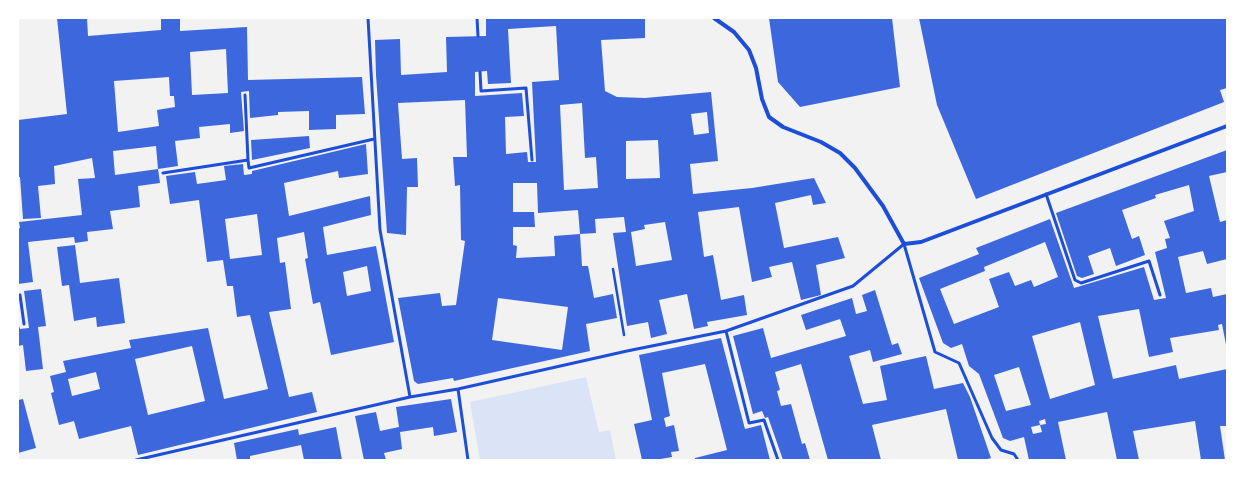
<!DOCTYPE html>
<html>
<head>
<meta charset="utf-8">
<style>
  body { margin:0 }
  #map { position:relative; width:1245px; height:478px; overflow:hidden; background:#f2f2f2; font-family:"Public Sans",sans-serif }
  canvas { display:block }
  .frame { position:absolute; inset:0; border:19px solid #fff; pointer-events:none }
</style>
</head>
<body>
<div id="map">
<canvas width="1245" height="478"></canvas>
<div class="frame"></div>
</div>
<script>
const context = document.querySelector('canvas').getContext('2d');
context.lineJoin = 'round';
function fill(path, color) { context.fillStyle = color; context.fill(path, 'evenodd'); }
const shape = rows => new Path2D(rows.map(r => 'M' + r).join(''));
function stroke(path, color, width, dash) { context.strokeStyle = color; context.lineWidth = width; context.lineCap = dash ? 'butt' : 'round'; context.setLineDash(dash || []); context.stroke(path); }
fill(shape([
  [586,377,599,432,610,430,616,460,480,460,470,402]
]), '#dbe4f7');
fill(shape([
  [57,18,87,18,88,36,161,30,161,18,180,18,180,31,247,27,248,80,362,77,365,114,336,115,336,129,309,130,309,111,278,112,278,115,250,118,249,91,241,92,244,131,230,133,230,124,199,127,200,138,175,141,178,166,158,169,156,146,113,151,115,175,158,169,160,183,138,186,140,207,110,211,113,229,87,232,88,241,75,243,74,237,28,242,33,282,18,284,18,229,20,228,19,222,82,215,78,179,95,178,92,158,54,166,55,184,38,186,41,218,23,219,20,177,18,177,18,120,67,114],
  [226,49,228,93,192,95,190,52],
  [169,77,170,96,174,96,175,107,157,110,159,126,118,132,114,81],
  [486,18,645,18,645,38,601,40,605,91,617,97,645,98,711,92,718,161,690,164,693,194,752,188,814,178,826,203,813,205,811,195,775,203,784,248,838,237,845,258,816,265,821,295,801,300,792,262,769,267,772,277,752,282,739,207,698,212,704,257,713,255,721,300,744,295,747,315,707,322,708,326,694,329,687,294,659,300,667,334,651,338,648,322,627,326,613,233,626,232,624,217,595,219,596,233,580,234,582,266,588,266,594,298,613,294,617,318,586,324,590,351,454,381,453,378,418,384,414,381,398,298,440,293,442,306,456,305,465,241,461,240,460,185,455,186,453,157,467,157,465,100,398,103,402,159,417,158,418,187,407,187,406,235,387,233,376,75,375,40,400,39,401,75,447,72,446,37,486,36],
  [556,26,559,80,532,82,536,162,528,162,527,152,506,154,505,117,524,116,522,93,475,96,475,72,487,71,488,84,511,83,508,29],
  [582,103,585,158,596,157,598,188,564,190,560,105],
  [707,112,709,133,694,135,691,114],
  [658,140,660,178,626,179,626,141],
  [513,183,537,183,538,213,578,210,580,234,554,236,555,256,516,258,517,246,513,245,513,227,535,227,534,212,513,212],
  [665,222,672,260,636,266,631,232,645,229,644,225],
  [498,298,568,307,562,350,492,340],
  [769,18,892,18,900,87,800,107,778,82],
  [919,18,1227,18,1227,88,1220,90,1224,102,976,199,937,105],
  [309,136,310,148,252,160,251,140],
  [366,144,368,174,339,178,338,171,284,183,289,216,370,196,371,215,323,227,327,255,376,246,394,342,331,355,320,302,313,304,305,259,308,258,304,232,277,238,280,263,285,262,291,309,269,312,289,397,312,392,317,412,138,455,131,426,79,439,74,421,59,425,51,393,54,392,50,376,66,372,63,361,131,348,129,340,208,328,224,399,268,389,250,315,237,317,233,286,227,286,223,260,207,262,199,200,170,204,166,176,195,172,197,184,226,180,224,166,243,164,244,175,252,174,252,171],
  [257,214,262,255,230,259,225,219],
  [367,266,371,291,347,296,343,272],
  [192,346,205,401,148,415,135,359],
  [96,372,100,389,72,396,68,379],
  [1227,150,1227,172,1209,176,1220,222,1227,220,1227,259,1207,264,1203,251,1178,257,1186,293,1211,288,1213,297,1227,294,1227,350,1222,324,1218,325,1219,330,1170,338,1173,352,1149,357,1139,309,1098,316,1113,379,1176,365,1179,379,1227,369,1227,426,1220,426,1225,460,1201,460,1195,421,1133,431,1139,460,1117,460,1107,412,1058,422,1066,460,1029,460,1024,437,1010,441,1003,438,979,374,969,366,962,344,951,348,943,343,919,278,979,254,976,248,1050,219,1074,288,1144,267,1154,300,1166,298,1155,252,1167,248,1165,239,1170,238,1164,221,1194,211,1189,185,1155,195,1156,198,1122,210,1132,239,1139,236,1145,255,1116,266,1110,248,1088,256,1094,274,1082,278,1077,276,1056,213],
  [1045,242,1058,277,1034,287,1031,280,1015,286,1009,272,989,279,999,307,954,324,940,289,985,271,984,267],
  [1080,322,1095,385,1050,399,1032,336],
  [1019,367,1031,405,1006,411,994,375],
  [1045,419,1046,424,1040,425,1042,432,1033,434,1031,427,1040,425,1039,421],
  [75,245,80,283,119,278,125,323,97,327,96,317,74,321,69,285,62,286,57,247],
  [41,289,46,326,38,327,43,369,26,371,23,345,18,346,18,323,20,329,29,328,24,291],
  [875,290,892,345,898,343,902,354,873,362,870,350,849,356,863,404,887,400,880,366,926,356,934,389,963,383,970,397,991,458,984,460,958,460,946,409,872,425,881,460,828,460,801,364,775,372,780,390,777,391,781,406,791,404,802,444,805,443,810,460,783,460,768,417,765,418,762,411,753,414,733,336,763,328,771,358,846,336,840,319,806,330,801,315,852,298,856,314,867,311,862,295],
  [721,338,745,429,761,425,770,460,695,460,695,458,727,450,705,364,662,373,670,416,664,418,666,427,674,425,679,451,671,452,672,457,655,460,642,460,634,424,652,420,639,355],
  [23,399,36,448,18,453,18,400],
  [451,399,457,432,434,436,433,427,400,432,402,449,384,453,386,460,364,460,355,416,376,412,380,431,399,427,396,407],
  [336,427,342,460,304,460,301,445,250,456,250,460,237,460,234,443,298,429,299,435]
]), '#3d67dc');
stroke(shape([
  [613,269,624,335]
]), '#1d4ed8', 2.5);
stroke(shape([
  [368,18,380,230,410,397],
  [477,18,478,36],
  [480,72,481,91,526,88,532,160],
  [245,95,248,160],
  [163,173,248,160,249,168,374,139],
  [1046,194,1075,280,1081,283,1149,261,1160,295],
  [18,295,20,295,24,324],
  [726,331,749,423,764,420,778,460],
  [458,389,468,460],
  [136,460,410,397,458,389,627,351,726,331,853,286,904,244,935,352,959,363,992,438,1001,450,1014,454,1018,460]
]), '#1d4ed8', 3);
stroke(shape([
  [714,18,734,32,749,50,756,68,762,99,769,117,783,127,821,142,840,153,855,168,883,206,904,244,921,242,1227,126]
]), '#1d4ed8', 4);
</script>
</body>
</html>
